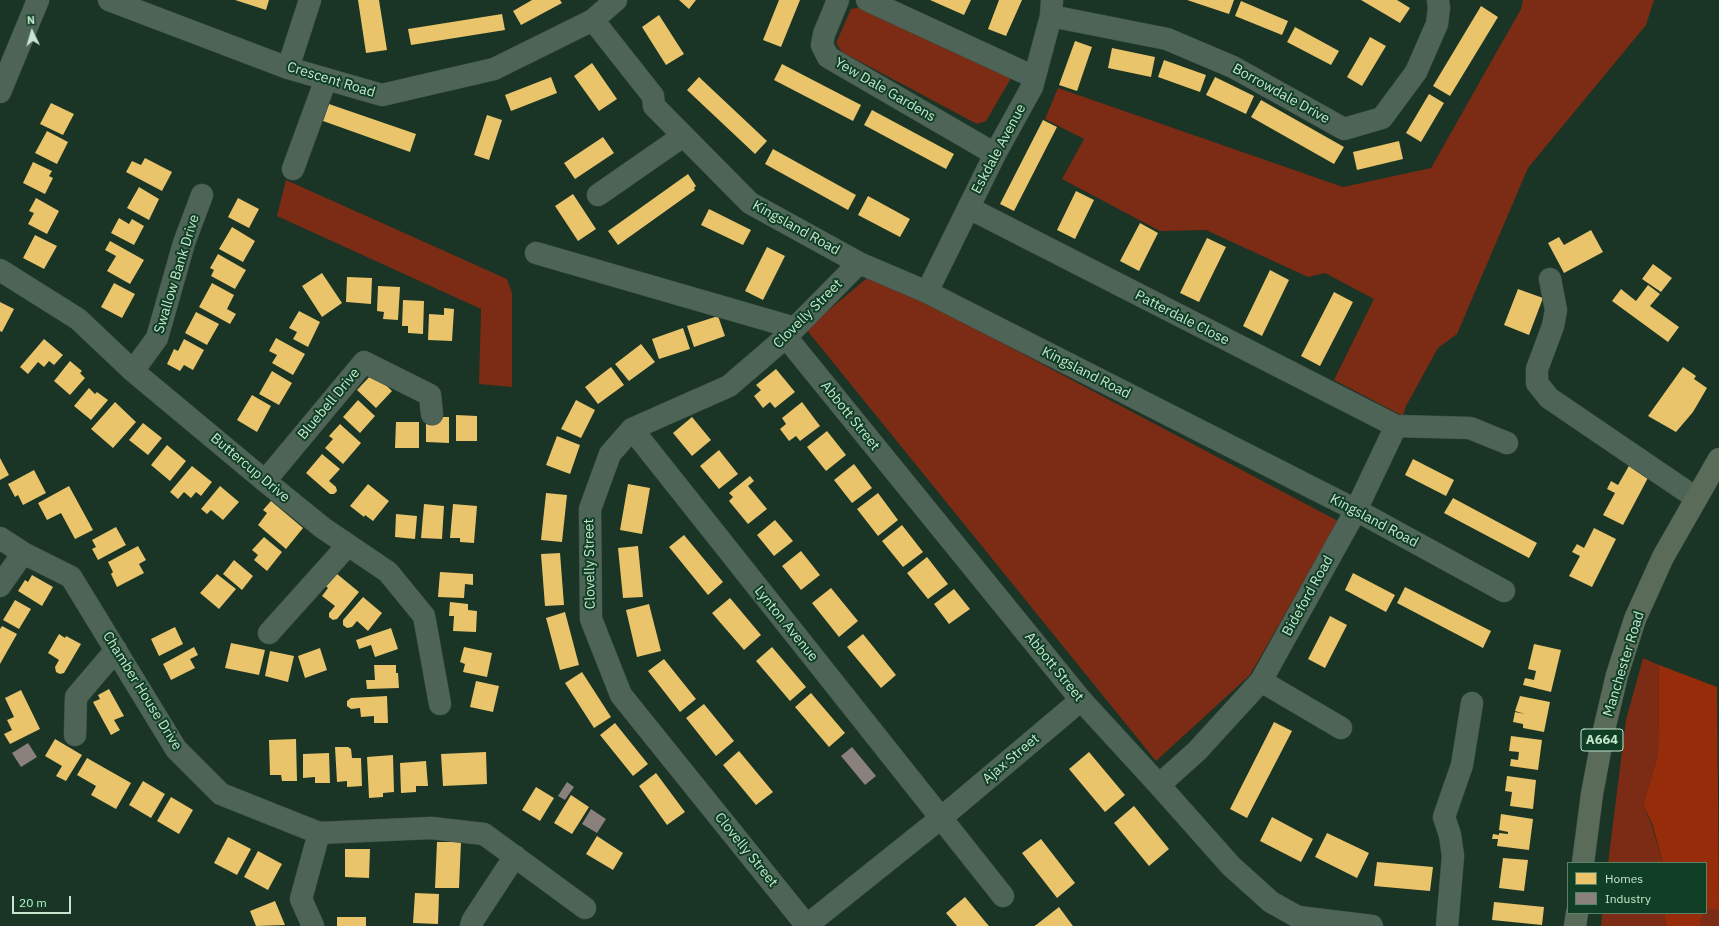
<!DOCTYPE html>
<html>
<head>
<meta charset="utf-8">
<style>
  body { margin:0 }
  #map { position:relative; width:1719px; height:926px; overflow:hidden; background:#1a3426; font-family:"IBM Plex Sans",sans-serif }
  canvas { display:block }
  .legend { position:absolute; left:1567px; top:862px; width:140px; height:52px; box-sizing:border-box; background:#103f25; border:1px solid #598269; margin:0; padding:5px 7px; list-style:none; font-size:12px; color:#c7e6d0 }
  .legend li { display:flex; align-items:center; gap:8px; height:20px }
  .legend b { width:20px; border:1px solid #598269 }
  .north { position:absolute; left:12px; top:12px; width:40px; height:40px; -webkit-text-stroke:3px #103f25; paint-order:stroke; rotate:355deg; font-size:11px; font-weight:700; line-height:16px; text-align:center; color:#c7e6d0 }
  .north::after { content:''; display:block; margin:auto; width:14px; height:18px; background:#c7e6d0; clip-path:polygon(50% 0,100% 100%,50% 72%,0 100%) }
  .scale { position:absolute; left:12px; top:896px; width:59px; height:18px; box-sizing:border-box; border:2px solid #c7e6d0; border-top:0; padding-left:5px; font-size:12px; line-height:14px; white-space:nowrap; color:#c7e6d0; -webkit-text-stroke:3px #103f25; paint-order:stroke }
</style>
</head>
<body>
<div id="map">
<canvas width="1719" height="926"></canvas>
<ul class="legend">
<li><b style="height:11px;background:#e9c46a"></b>Homes</li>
<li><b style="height:11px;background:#8a817c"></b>Industry</li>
</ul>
<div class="north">N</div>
<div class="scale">20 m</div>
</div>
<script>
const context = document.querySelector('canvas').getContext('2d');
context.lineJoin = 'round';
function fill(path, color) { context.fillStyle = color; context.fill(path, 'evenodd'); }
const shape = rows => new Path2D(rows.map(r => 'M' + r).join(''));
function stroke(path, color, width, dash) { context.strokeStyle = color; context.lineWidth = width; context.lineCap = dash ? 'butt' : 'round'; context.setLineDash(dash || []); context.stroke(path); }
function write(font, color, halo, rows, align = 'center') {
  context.font = font + ' "IBM Plex Sans",sans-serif'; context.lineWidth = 4; context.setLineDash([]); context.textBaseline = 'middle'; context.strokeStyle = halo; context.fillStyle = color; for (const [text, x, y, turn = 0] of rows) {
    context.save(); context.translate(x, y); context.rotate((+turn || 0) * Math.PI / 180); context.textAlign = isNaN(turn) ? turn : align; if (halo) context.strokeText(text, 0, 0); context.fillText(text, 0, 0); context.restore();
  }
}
fill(shape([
  [1523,0,1654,0,1646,25,1528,168,1457,334,1438,348,1406,406,1403,416,1334,380,1374,299,1325,273,1308,277,1206,230,1160,231,1062,179,1084,139,1045,119,1058,88,1343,187,1431,168,1521,9],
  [861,7,1009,73,1010,80,986,121,977,124,842,52,836,43,851,9],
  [286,180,507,279,512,293,512,387,479,384,481,309,277,216],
  [872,274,1338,521,1250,675,1156,761,806,329],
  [1643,658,1659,665,1658,755,1643,805,1651,823,1663,863,1608,863,1626,720],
  [1708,909,1719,909,1719,926,1700,926,1700,921],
  [1602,913,1664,913,1666,926,1601,926]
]), '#7c2b14');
fill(shape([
  [1659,665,1717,687,1719,909,1708,909,1706,912,1706,863,1663,863,1652,823,1643,805,1658,755],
  [1664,913,1705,913,1700,921,1700,926,1666,926]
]), '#962c0a');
fill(shape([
  [235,0,269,0,266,10],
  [358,0,379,0,387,50,366,53],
  [532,0,560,0,562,3,521,25,513,11],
  [679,0,696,0,689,9],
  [779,0,800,0,781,47,763,40],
  [930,0,971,0,964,15],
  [999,0,1022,0,1006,36,988,29],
  [1187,0,1234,0,1229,14],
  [1361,0,1397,0,1410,8,1400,23],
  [1241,1,1288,21,1282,35,1235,16],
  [1481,6,1498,17,1450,96,1433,86],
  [502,14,505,30,411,45,408,29],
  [659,15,684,54,666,65,642,27],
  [1295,27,1339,51,1331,65,1287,42],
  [1370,37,1386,46,1362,86,1347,77],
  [1075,41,1092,47,1077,91,1059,85],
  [1112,48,1155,57,1151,77,1108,68],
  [1164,60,1206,75,1200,92,1158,77],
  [592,63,617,99,599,111,574,76],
  [782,64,861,105,853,121,774,80],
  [551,77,557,93,511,111,505,95],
  [699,77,767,141,755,154,687,90],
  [1215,77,1254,96,1246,114,1206,95],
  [1429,94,1444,103,1421,142,1406,133],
  [1261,100,1344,147,1334,164,1251,117],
  [51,103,74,114,63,135,40,124],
  [329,104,416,134,410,152,323,121],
  [872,110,954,154,946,169,864,125],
  [487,115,502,120,489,160,474,155],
  [1043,120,1057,127,1014,211,1000,204],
  [47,131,68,142,57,164,35,153],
  [603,137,614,153,575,179,564,163],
  [1399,141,1403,159,1357,170,1353,152],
  [773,149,856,195,848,210,765,164],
  [145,158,172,172,162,191,126,172,132,161,141,165],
  [33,162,52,171,49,176,53,178,45,194,23,183],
  [688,174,696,186,694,188,695,190,618,245,608,231],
  [139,187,159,199,149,220,127,208],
  [1076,191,1094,200,1075,239,1057,230],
  [573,194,596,229,578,241,555,206],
  [868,196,910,219,900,237,858,215],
  [36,198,59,211,47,234,28,224,34,213,29,211],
  [238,198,259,209,249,228,228,217],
  [709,209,751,230,743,245,701,225],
  [119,218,129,224,132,219,144,226,134,245,111,233],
  [1140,223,1158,233,1139,271,1120,261],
  [232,227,255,241,243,262,219,249],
  [1591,230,1603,252,1564,273,1548,243,1559,237,1564,245],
  [35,235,57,246,44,269,23,258],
  [1207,238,1226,247,1199,302,1180,293],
  [110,241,144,260,130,284,107,271,116,256,105,250],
  [767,247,785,256,763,300,745,291],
  [218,254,246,270,235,289,211,276,214,270,210,268],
  [1653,264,1672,278,1661,292,1642,279],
  [1270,270,1289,280,1262,336,1243,326],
  [322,273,342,303,322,317,302,286],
  [347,277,372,278,371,304,346,302],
  [114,283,135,294,122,318,101,307],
  [212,283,234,295,227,309,236,314,230,324,199,307],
  [1648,285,1660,294,1650,306,1679,327,1668,342,1612,301,1621,289,1636,301],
  [378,286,400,287,398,320,383,319,384,312,377,311],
  [1518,289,1543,298,1529,335,1504,325],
  [1334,292,1353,302,1320,366,1301,356],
  [403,300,424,301,423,334,408,333,408,326,402,326],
  [0,302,14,309,2,332,0,331],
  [444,308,454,309,452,341,428,340,429,314,444,315],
  [299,311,320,322,308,347,293,339,297,332,289,328],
  [196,312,219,324,207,345,185,333],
  [718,316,725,336,694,347,687,326],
  [683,328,690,349,659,359,652,339],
  [276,338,305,354,293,375,272,363,277,355,269,351],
  [44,339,63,355,54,365,49,361,44,367,38,362,28,374,20,367],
  [184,339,204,350,193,370,184,365,180,371,167,364,174,349,178,351],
  [641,344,655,362,629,381,615,364],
  [70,361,82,371,80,373,85,378,70,395,54,381],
  [611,367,624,385,598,404,585,387],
  [1683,367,1696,376,1694,379,1707,388,1693,412,1676,432,1648,416],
  [776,369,795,392,775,408,770,402,763,408,754,396,761,390,756,385],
  [272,371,292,383,279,405,259,394],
  [373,373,392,391,376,408,357,390],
  [89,388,95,394,97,392,108,400,91,420,74,406],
  [252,395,271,406,257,432,237,420],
  [358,400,375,416,360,433,343,417],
  [576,400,595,410,581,438,561,429],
  [115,402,136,422,113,448,91,429],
  [802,402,820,426,800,441,796,436,789,441,780,429,786,424,782,418],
  [456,415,477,416,477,441,456,441],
  [426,417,449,417,449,443,426,442],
  [692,417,711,440,692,456,673,433],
  [396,422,419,422,419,448,395,448],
  [143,423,162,438,148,455,129,440],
  [340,424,361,443,343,464,325,448,333,439,329,436],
  [827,431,846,455,826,471,807,447],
  [557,436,580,445,570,474,546,465],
  [167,445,186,461,170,481,151,465],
  [719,450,738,474,719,489,700,466],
  [322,454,340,469,329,481,336,487,337,491,334,494,330,494,306,473],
  [0,458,9,475,0,480],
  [1413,459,1454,480,1446,496,1405,475],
  [854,464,872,488,852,503,834,480],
  [1630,464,1650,474,1623,525,1603,515,1615,493,1607,489,1611,481,1618,485],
  [192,466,212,482,201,496,196,492,191,498,184,492,178,499,170,492],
  [34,470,46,493,23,505,18,495,15,497,8,484],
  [750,476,754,481,748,486,767,509,748,524,729,501,733,497,729,493],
  [368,484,389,501,373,521,365,515,364,517,350,506],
  [628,484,650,488,642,534,620,530],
  [69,486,93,530,75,539,61,513,47,520,38,503],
  [220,486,239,502,223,520,211,510,207,514,201,509],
  [546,493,567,495,562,542,541,540],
  [878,493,898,520,878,536,857,509],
  [1453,498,1537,543,1529,558,1444,513],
  [271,501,303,528,286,549,258,525,267,513,263,510],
  [424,504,444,506,442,539,421,538],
  [453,504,477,506,474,543,460,542,460,538,450,538],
  [396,514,417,516,415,539,395,537],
  [775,520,793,541,774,556,757,535],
  [902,525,923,552,903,567,882,541],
  [116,527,126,545,98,560,92,549,96,547,92,540],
  [1594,528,1616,539,1592,587,1569,576,1580,556,1572,552,1577,544,1584,548],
  [684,535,723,582,708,595,669,547],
  [264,537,282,552,267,571,254,560,258,555,252,550],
  [138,546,146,560,139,564,144,573,117,587,111,574,113,572,108,562],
  [638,546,643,597,623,598,618,548],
  [801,551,820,575,801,590,782,566],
  [560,553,564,605,545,606,541,554],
  [927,557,948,584,928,599,907,573],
  [234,560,253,576,242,590,223,574],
  [331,569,359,592,337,619,333,620,329,617,329,613,335,606,322,596,328,588,321,582],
  [440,572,473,574,473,585,465,584,464,598,438,597],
  [1353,573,1395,595,1386,612,1345,590],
  [217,574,236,589,219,609,200,593],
  [32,575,53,587,42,606,18,591,25,580,28,582],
  [1405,587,1491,631,1483,648,1397,603],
  [831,588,858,621,839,637,812,603],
  [954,589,970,609,949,624,934,604],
  [363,597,382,613,368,631,357,621,352,627,347,628,343,625,343,620],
  [730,598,761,635,744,650,712,613],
  [15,600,31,609,19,629,3,620],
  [450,602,468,604,468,610,477,611,476,632,453,631,454,616,449,616],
  [649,604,661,651,637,657,626,610],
  [565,612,579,665,560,670,546,618],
  [1330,616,1347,625,1325,668,1308,659],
  [2,626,17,634,0,664,0,629],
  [175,627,183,644,159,656,151,639],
  [391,628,398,649,375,657,371,645,359,649,356,640],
  [59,634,65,638,66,636,81,644,64,673,60,674,56,672,55,667,59,660,48,653],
  [863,634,896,675,881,688,847,647],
  [231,643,265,650,259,675,225,668],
  [1534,644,1561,650,1551,692,1523,685,1525,678,1534,680,1536,671,1528,669],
  [194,647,198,655,190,659,195,668,171,680,163,664],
  [464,647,492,653,487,677,463,672,465,664,460,662],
  [772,647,806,687,790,701,756,661],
  [320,648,327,670,305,678,298,656],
  [270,651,294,656,288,682,265,676],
  [664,659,696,699,680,712,648,671],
  [374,665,396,665,396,673,398,673,399,688,367,689,366,680,375,680],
  [582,672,611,717,594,728,565,683],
  [476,681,499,686,493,712,470,707],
  [109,689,124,716,114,720,120,730,111,735,93,702,100,699,98,695],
  [21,690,40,729,10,744,4,734,12,730,7,720,14,717,5,698],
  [811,693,845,733,829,747,795,707],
  [387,696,388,723,374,723,374,716,361,717,360,708,351,709,347,706,347,701,351,698],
  [1520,696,1550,702,1544,732,1523,728,1523,724,1513,722,1515,712,1525,714,1515,711],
  [704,704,734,741,716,756,686,718],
  [1274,722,1292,731,1247,818,1230,809],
  [615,723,648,764,633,776,600,735],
  [1511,736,1542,740,1538,770,1510,766,1511,759,1518,760,1519,752,1509,751],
  [55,739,82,755,66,781,56,776,62,766,45,756],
  [296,739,297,781,282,781,281,775,270,775,269,740],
  [335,747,348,747,351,749,352,758,361,758,362,786,347,787,347,781,337,782],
  [739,751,773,792,756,805,723,765],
  [486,752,487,784,443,786,441,754],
  [1089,752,1125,795,1105,812,1069,769],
  [329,753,330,783,315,783,315,777,303,778,303,754],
  [393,755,394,792,383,793,383,797,369,798,367,757],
  [87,758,131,783,116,809,91,795,96,786,77,775],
  [426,761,428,786,416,786,416,792,401,793,400,763],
  [656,773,685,812,667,825,639,786],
  [1507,776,1536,780,1533,809,1510,806,1512,792,1505,791],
  [143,781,165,794,151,818,129,805],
  [536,787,554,798,540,821,522,810],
  [571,795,589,807,572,834,554,823],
  [171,797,193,810,179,834,157,821],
  [1134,806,1169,849,1149,866,1114,823],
  [1501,814,1533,819,1529,850,1497,846,1498,839,1492,839,1493,834,1499,835,1499,833,1508,834,1508,832,1499,830],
  [1272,817,1313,839,1301,862,1260,841],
  [1327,833,1369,853,1357,878,1315,857],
  [597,836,623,853,613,870,586,854],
  [228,837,251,849,237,875,214,863],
  [1041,839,1075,883,1057,898,1022,853],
  [437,842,461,842,459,888,435,888],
  [345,849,370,849,369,878,345,877],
  [258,851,282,864,268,890,244,877],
  [1503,858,1528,860,1524,891,1499,888],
  [1377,862,1433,867,1430,891,1374,886],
  [415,893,439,894,438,924,413,923],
  [965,897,983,919,989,926,957,926,946,913],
  [275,901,285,925,256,926,250,911],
  [1494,902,1544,907,1542,925,1492,920],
  [1059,907,1073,926,1034,926,1036,925],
  [337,917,366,917,366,926,337,926]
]), '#e9c46a');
fill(shape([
  [28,743,37,757,21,767,12,753],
  [852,747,876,776,865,785,841,756],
  [567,782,574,787,565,800,558,796],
  [591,809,606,819,597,833,582,824]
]), '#8a817c');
const minor = shape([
  [109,0,288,68,382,95,494,69,593,20,616,0],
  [838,0,824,34,822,45,828,57,995,154],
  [867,0,1034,77],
  [1051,16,1167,39,1233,67,1344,129,1382,118,1416,72,1437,24,1439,8,1438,0],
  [593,20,653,96,654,106,750,203,859,263,927,292,1356,510,1504,591],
  [288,68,310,0],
  [0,92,38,0],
  [293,169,326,79],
  [598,195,683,136],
  [969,208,1396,426,1470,428,1507,443],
  [536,253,795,328],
  [0,270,78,319,133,371,265,481,323,528,388,572,424,616,440,704],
  [1550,279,1556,310,1553,326,1537,369,1537,383,1549,398,1696,498],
  [927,292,995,154,1032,87,1051,16,1052,0],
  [786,337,1081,700,1159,785,1231,866,1271,902,1298,917,1372,926],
  [133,371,157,338,184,243,202,195],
  [632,429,1003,896],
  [265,481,364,362,430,395,432,414],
  [0,538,23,553,71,577,176,749,221,794,319,833,431,828,484,834,585,908],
  [0,586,23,553],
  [269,633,348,545],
  [1261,681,1341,728],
  [75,735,76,697,116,650],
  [1159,785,1197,751,1261,681,1356,510,1396,426],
  [313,926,301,899,319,833],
  [471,926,473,920,515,856],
  [806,926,941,818,1081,700],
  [807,926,621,695,591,619,590,509,610,454,632,429,729,386,786,337,859,263],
  [1447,926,1453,856,1450,835,1444,817,1462,765,1472,703]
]);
const major = shape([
  [1583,863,1592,794,1604,730,1617,675,1635,619,1663,557,1719,459],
  [1575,926,1577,913]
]);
stroke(minor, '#3b5044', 23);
stroke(major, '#3b5044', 23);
stroke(minor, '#4d6456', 22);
stroke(major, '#5b6b59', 22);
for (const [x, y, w] of [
  [1602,740,42]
]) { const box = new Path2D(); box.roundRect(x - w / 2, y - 11, w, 22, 3); context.fillStyle = '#103f25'; context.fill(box); stroke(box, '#c7e6d0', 1); }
write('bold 13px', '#c7e6d0', null, [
  ["A664",1602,740]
]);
write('14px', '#c7e6d0', '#103f25', [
  ["Crescent Road",331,80,17],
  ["Yew Dale Gardens",885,90,30],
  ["Borrowdale Drive",1281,94,29],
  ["Eskdale Avenue",999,149,-62],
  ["Kingsland Road",796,228,29],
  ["Swallow Bank Drive",177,274,-73],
  ["Clovelly Street",808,314,-45],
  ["Patterdale Close",1182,318,27],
  ["Kingsland Road",1086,373,27],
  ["Bluebell Drive",329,404,-50],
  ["Abbott Street",850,416,51],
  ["Buttercup Drive",250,468,40],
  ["Kingsland Road",1374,521,28],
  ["Clovelly Street",590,564,-91],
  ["Bideford Road",1308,596,-61],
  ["Lynton Avenue",786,624,51],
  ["Manchester Road",1624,664,-73],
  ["Abbott Street",1054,667,51],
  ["Chamber House Drive",142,691,58],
  ["Ajax Street",1011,759,-40],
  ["Clovelly Street",746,850,51]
]);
</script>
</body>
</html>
